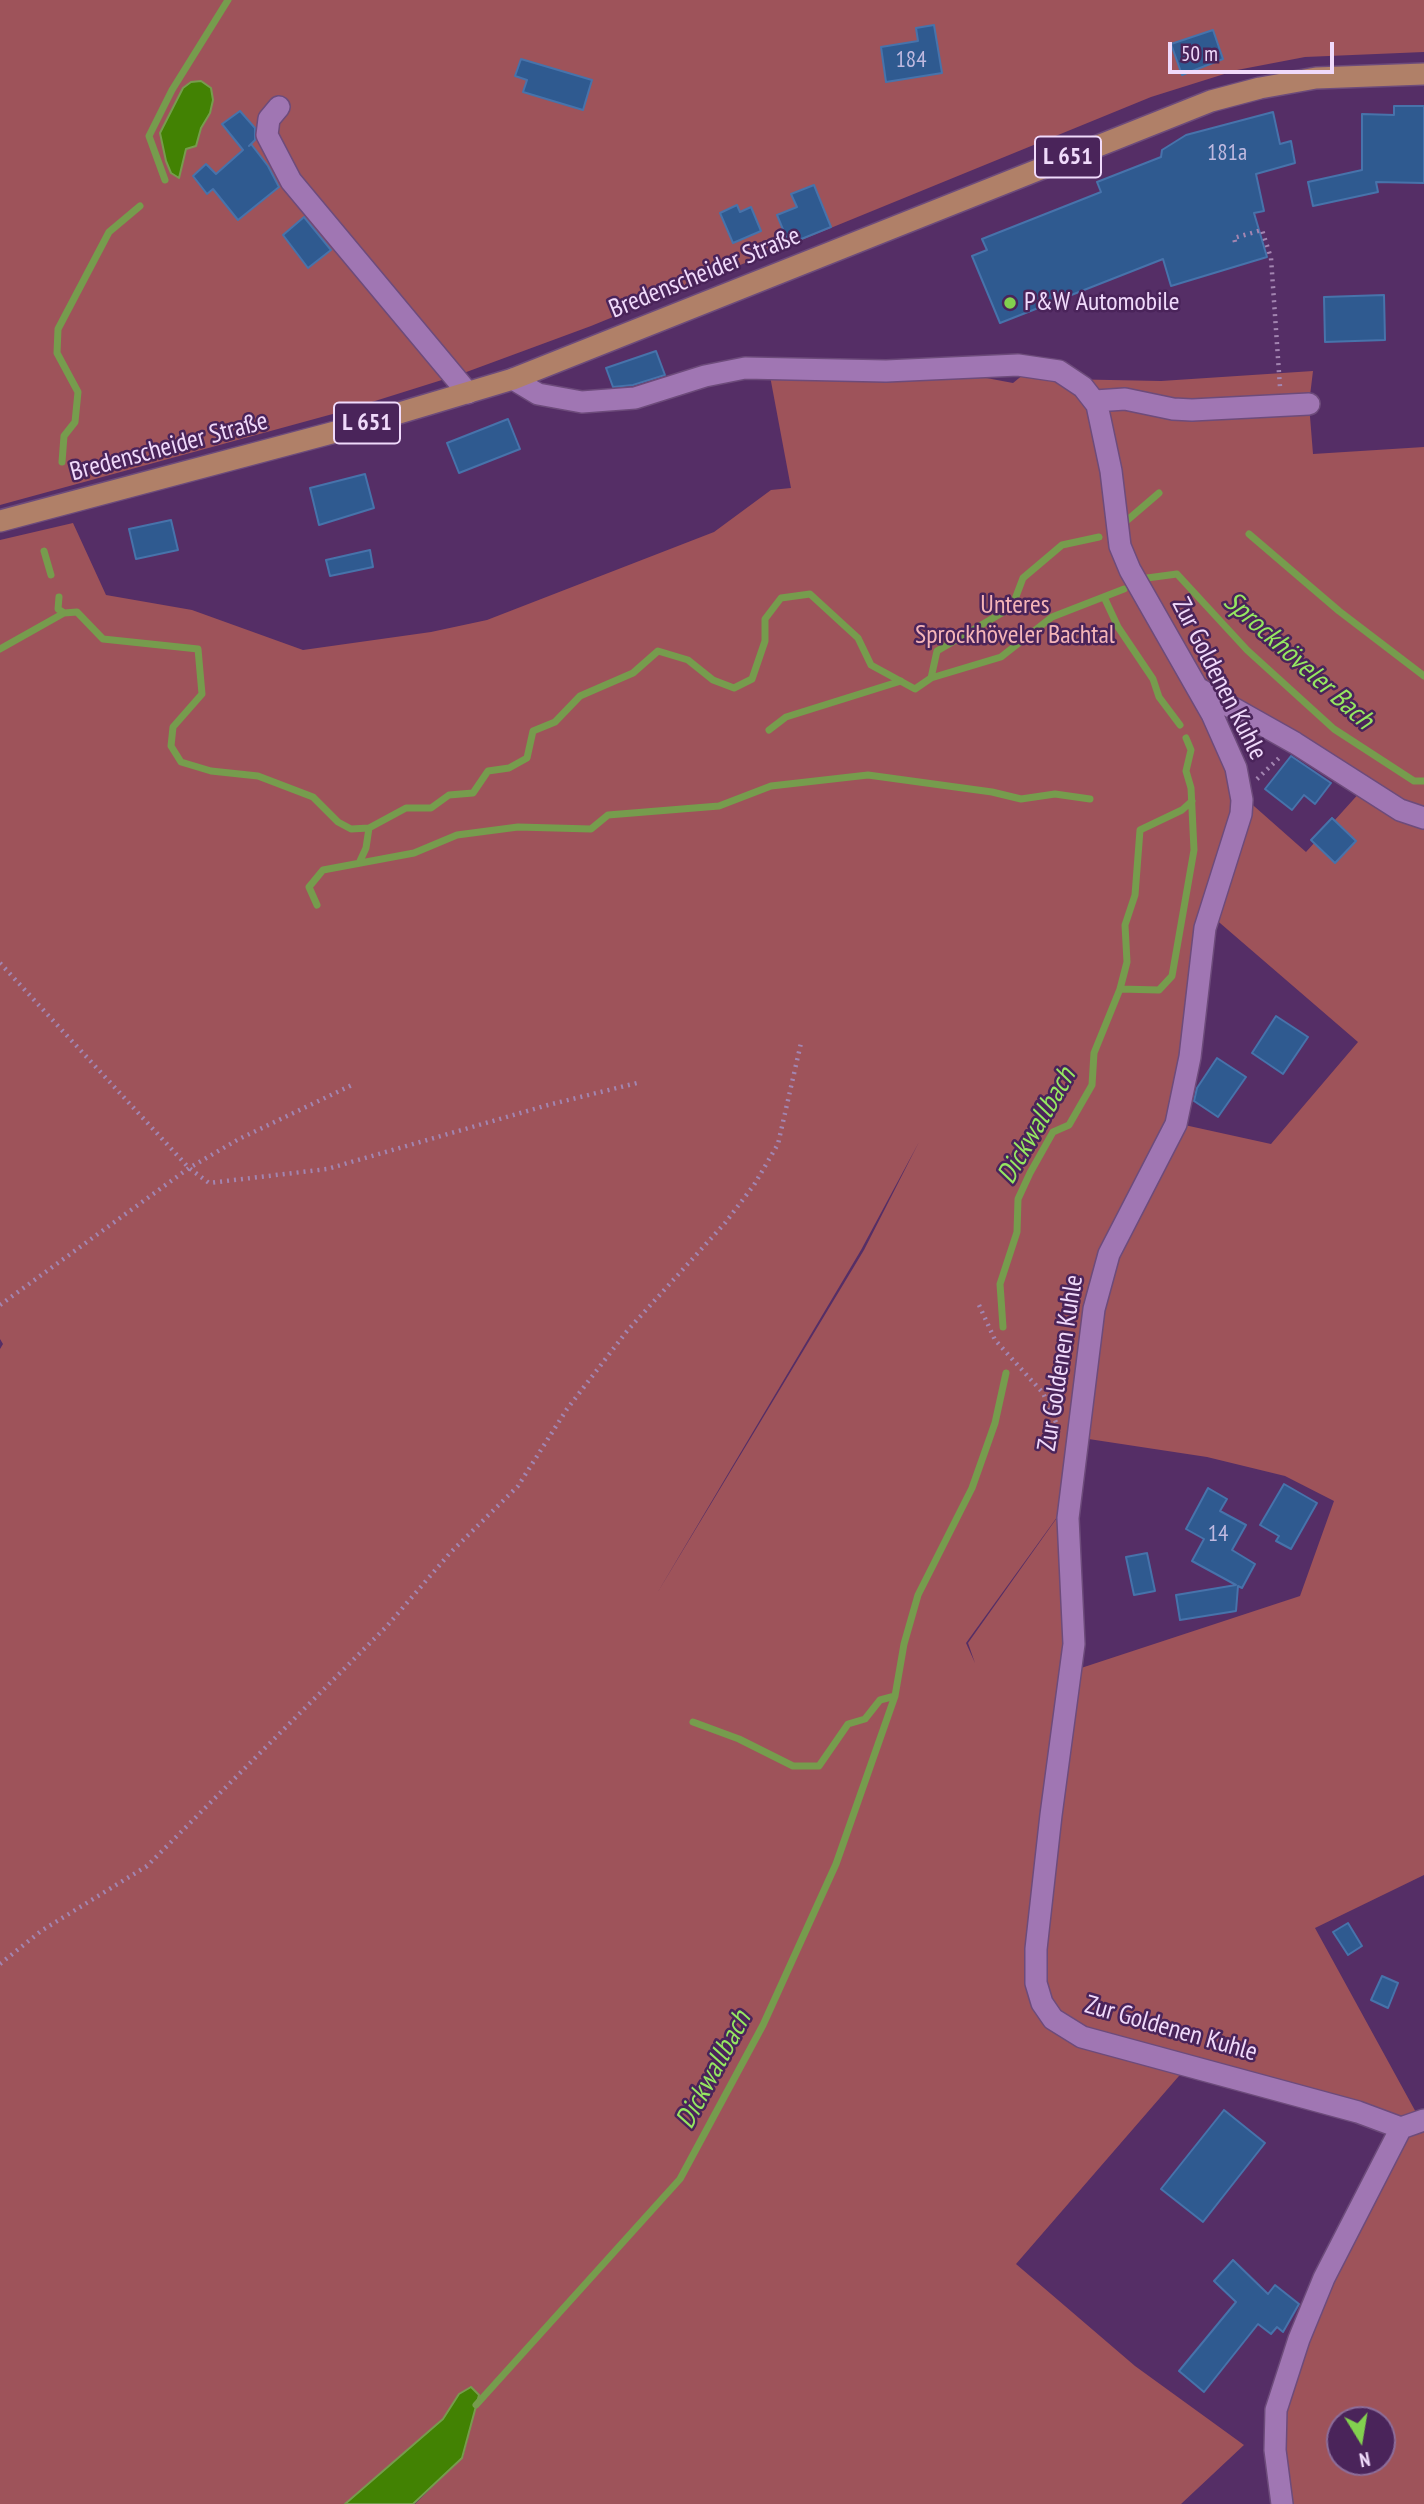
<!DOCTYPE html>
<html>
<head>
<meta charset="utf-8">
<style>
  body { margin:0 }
  #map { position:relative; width:1424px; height:2504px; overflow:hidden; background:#552e66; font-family:"PT Sans Narrow",sans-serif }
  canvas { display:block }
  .north { position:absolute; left:1326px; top:2406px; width:70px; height:70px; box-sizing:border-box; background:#4a245a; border:2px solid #8c6d9a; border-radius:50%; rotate:169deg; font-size:19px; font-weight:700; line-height:28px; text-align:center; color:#f0dafb }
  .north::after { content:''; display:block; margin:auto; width:24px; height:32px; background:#82d04f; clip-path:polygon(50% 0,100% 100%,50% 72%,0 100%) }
  .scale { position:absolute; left:1168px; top:42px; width:166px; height:32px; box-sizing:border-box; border:4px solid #f0dafb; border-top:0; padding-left:9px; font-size:21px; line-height:24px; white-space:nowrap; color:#f0dafb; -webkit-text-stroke:5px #4a245a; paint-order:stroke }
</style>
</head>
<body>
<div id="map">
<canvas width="1424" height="2504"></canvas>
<div class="north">N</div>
<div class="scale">50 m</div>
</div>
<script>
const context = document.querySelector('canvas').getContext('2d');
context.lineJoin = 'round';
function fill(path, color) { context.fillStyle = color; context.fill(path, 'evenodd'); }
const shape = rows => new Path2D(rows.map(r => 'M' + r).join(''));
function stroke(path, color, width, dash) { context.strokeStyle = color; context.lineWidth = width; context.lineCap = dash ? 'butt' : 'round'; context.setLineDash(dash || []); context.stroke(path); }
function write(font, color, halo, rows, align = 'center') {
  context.font = font + ' "PT Sans Narrow",sans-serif'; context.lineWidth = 5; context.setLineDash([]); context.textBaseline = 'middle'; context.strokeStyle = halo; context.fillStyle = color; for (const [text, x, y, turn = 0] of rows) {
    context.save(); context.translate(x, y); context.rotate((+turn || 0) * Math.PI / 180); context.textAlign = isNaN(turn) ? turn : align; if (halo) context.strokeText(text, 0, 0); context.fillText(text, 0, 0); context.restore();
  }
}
fill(shape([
  [0,0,1424,0,1424,52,1305,57,1237,70,1151,97,591,326,461,374,340,412,0,505],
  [1313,371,1309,404,1313,454,1424,447,1424,815,1400,807,1321,762,1195,671,1239,763,1246,799,1306,852,1362,790,1401,813,1424,820,1424,1875,1315,1928,1418,2116,1413,2120,1334,2100,1099,2036,1067,2022,1052,2008,1040,1979,1065,1735,1075,1670,1300,1596,1334,1501,1285,1476,1207,1457,1082,1438,1094,1330,1118,1238,1172,1151,1180,1124,1271,1144,1358,1042,1213,917,1242,809,1218,870,1179,1093,1165,1145,1121,1217,1102,1266,1060,1513,966,1643,975,1663,968,1643,1059,1515,1071,1623,1031,1943,1033,2003,1060,2032,1103,2050,1185,2069,1016,2264,1135,2366,1244,2445,1181,2504,415,2504,463,2457,478,2397,406,2504,0,2504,0,1349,3,1344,0,1339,0,540,73,523,106,595,192,610,303,650,431,632,487,620,714,532,771,490,791,488,770,376,965,374,1013,383,1024,374,1060,379,1161,381],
  [919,1142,864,1250,656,1595,861,1250],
  [1424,2123,1424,2504,1287,2504,1280,2417,1352,2227,1414,2127],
  [1340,2420,1382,2420,1382,2462,1340,2462]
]), '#9e535a');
const water = shape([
  [201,81,211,88,213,100,210,113,201,128,196,146,186,149,179,178,171,173,166,161,160,133,183,88,191,82,201,81],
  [471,2387,479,2395,462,2458,413,2504,345,2504,443,2419,459,2394,471,2387]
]);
fill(water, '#428203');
stroke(water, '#769c4d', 2);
stroke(shape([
  [165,180,149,136,172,90,228,0],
  [62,462,64,436,75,422,78,392,57,353,58,329,109,232,140,206],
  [1124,523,1159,493],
  [1249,534,1339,611,1424,676],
  [44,551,51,575],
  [1147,578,1177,574,1247,650,1334,729,1414,781,1424,781],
  [59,597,58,609,64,613],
  [1104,597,1118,627,1153,679,1159,697,1180,725],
  [0,649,64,613,77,612,103,639,198,649,202,694,173,727,171,746,181,762,211,771,258,776,313,797,338,822,351,829,369,828,406,808,431,808,449,795,473,793,488,771,509,768,527,758,533,731,555,722,580,696,633,673,658,651,688,660,713,680,734,688,752,679,765,641,765,619,781,598,810,594,858,638,871,665,915,689,931,678,1001,657,1052,617,1124,589],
  [931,678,937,651,1012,607,1023,578,1062,545,1099,537],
  [769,730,786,717,901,681],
  [360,861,366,848,369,828],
  [317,905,309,887,323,870,414,853,457,835,518,827,591,829,608,815,719,806,771,786,868,775,992,792,1021,799,1055,794,1090,799],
  [1120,989,1127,962,1125,925,1135,895,1140,830,1182,810,1192,801],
  [1003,1327,1000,1284,1017,1232,1018,1199,1030,1173,1053,1132,1069,1125,1092,1085,1094,1053,1120,989,1159,990,1172,976,1194,850,1191,788,1186,771,1191,750,1186,738],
  [693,1722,739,1739,793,1766,819,1766,848,1724,865,1719,880,1700,895,1696,904,1644,918,1595,972,1488,995,1423,1006,1373],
  [476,2405,680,2179,763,2025,836,1864,895,1696]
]), '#769c4d', 7);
const building = shape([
  [934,25,942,73,886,82,881,47,918,41,916,28,934,25],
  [1213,30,1223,59,1182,75,1171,44,1213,30],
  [521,59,592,80,583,110,523,92,527,80,515,76,521,59],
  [1394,106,1424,106,1424,183,1376,182,1378,192,1313,206,1308,182,1362,170,1362,114,1394,115,1394,106],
  [240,111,255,128,255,140,249,146,251,144,268,166,279,187,238,220,213,189,207,194,193,176,206,164,216,174,243,150,222,124,240,111],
  [1273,112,1280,144,1291,141,1295,163,1256,174,1264,211,1254,213,1267,257,1171,286,1163,259,1000,323,972,256,987,250,982,239,1101,192,1097,182,1161,157,1162,150,1186,135,1273,112],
  [814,185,831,227,789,244,777,215,797,207,791,194,814,185],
  [737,205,740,212,751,207,761,231,733,243,720,213,737,205],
  [304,217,331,250,308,268,283,235,304,217],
  [1384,295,1385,340,1325,342,1324,297,1384,295],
  [656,351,665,375,633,385,613,387,606,368,656,351],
  [508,419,520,449,459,473,447,443,508,419],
  [365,474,374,508,319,525,310,488,365,474],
  [171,520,178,550,136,559,129,529,171,520],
  [370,550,373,567,330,576,326,560,370,550],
  [1291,756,1331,783,1315,804,1304,795,1292,810,1265,789,1291,756],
  [1332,818,1356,841,1335,863,1311,840,1332,818],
  [1276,1016,1308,1037,1283,1074,1252,1053,1276,1016],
  [1217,1058,1246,1077,1218,1117,1194,1101,1197,1088,1217,1058],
  [1284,1484,1317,1503,1291,1549,1276,1541,1279,1536,1260,1525,1284,1484],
  [1208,1488,1227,1499,1220,1511,1246,1525,1232,1550,1255,1564,1242,1588,1238,1586,1236,1611,1180,1620,1176,1595,1236,1585,1192,1561,1204,1539,1186,1529,1208,1488],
  [1147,1553,1155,1591,1134,1595,1126,1557,1147,1553],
  [1348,1923,1362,1946,1348,1955,1333,1932,1348,1923],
  [1382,1976,1398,1983,1388,2008,1371,2000,1382,1976],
  [1224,2110,1265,2143,1203,2222,1161,2189,1224,2110],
  [1233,2260,1268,2294,1275,2285,1299,2304,1283,2332,1277,2327,1271,2334,1258,2324,1204,2392,1179,2371,1236,2302,1214,2281,1233,2260]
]);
fill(building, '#2f5a90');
stroke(building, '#4773ab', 2);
const minor = shape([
  [279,107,269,119,267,135,291,181,468,393],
  [513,379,538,394,582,402,635,398,705,376,745,368,886,371,1018,365,1059,371,1083,387,1097,405,1111,471,1120,546,1130,570,1212,714,1236,768,1242,800,1241,814,1205,928,1190,1057,1176,1124,1109,1254,1094,1309,1068,1518,1074,1644,1051,1815,1036,1949,1036,1983,1042,2003,1053,2019,1082,2037,1358,2112,1401,2128],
  [1095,401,1125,399,1173,409,1192,410,1309,404],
  [1199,689,1295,743,1400,810,1424,818],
  [1282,2504,1275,2450,1276,2410,1299,2339,1324,2278,1401,2128,1424,2120]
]);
const major = shape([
  [0,521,339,431,513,379,1211,101,1260,88,1316,78,1424,74]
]);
stroke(minor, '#6d4b7b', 24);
stroke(major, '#6d4b7b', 24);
stroke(shape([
  [1235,242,1234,238,1262,230,1271,258,1280,387],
  [1257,779,1279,758],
  [0,963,189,1168,209,1183,327,1169,548,1105,641,1082],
  [0,1305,189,1168,239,1139,352,1085],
  [979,1305,995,1340,1043,1393,1058,1427],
  [0,1964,41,1931,147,1866,387,1626,450,1553,518,1486,567,1409,627,1331,725,1223,754,1185,778,1144,801,1043]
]), '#a385b1', 4.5, [2, 5]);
stroke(minor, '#a076b3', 21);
stroke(major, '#b08068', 21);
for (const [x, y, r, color] of [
  [1010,303,7,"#82d04f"]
]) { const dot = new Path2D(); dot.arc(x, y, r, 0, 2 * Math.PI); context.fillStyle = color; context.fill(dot); stroke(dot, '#4a245a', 2.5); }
write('23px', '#c0bae0', null, [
  ["184",911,60],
  ["181a",1227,153],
  ["14",1218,1534]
]);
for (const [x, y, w] of [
  [1068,157,66],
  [367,423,66]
]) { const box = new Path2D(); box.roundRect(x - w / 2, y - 20.5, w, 41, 5); context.fillStyle = '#4a245a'; context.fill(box); stroke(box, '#f0dafb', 2); }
write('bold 24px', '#f0dafb', null, [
  ["L 651",1068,157],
  ["L 651",367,423]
]);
write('26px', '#f0dafb', '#4a245a', [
  ["Bredenscheider Straße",705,273,-22],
  ["Bredenscheider Straße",169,447,-15],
  ["Zur Goldenen Kuhle",1219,679,63],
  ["Zur Goldenen Kuhle",1061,1363,-81],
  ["Zur Goldenen Kuhle",1171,2029,16]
]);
write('26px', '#f0dafb', '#4a245a', [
  ["P&W Automobile",1024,303]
], 'left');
write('26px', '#f5b5b8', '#4a245a', [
  ["Unteres",1015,606],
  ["Sprockhöveler Bachtal",1015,636]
]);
write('italic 28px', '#95e761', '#4a245a', [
  ["Sprockhöveler Bach",1298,661,42],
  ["Dickwallbach",1037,1126,-60],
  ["Dickwallbach",714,2070,-62]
]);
</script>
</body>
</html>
